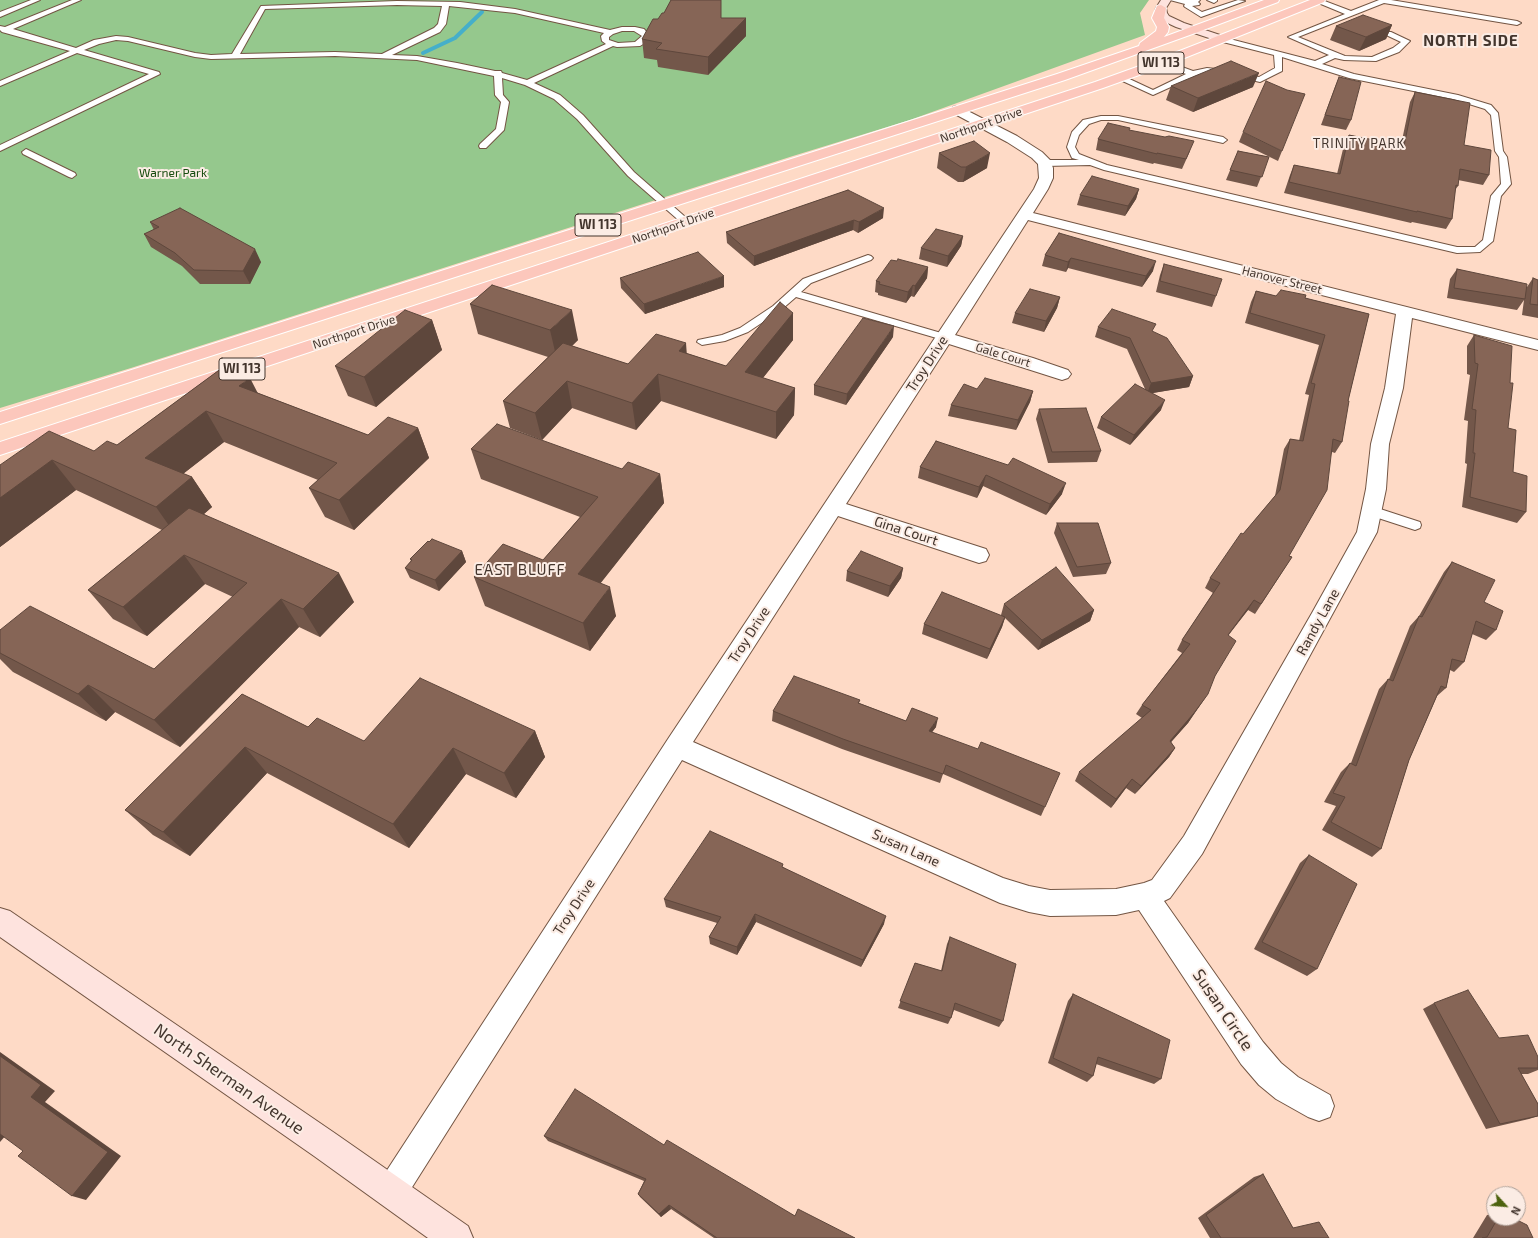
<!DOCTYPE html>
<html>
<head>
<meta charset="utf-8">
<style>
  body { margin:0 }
  #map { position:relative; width:1538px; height:1238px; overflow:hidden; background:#fedac6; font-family:"Exo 2",sans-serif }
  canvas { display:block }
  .north { position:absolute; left:1486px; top:1186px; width:40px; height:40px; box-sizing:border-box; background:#fbece4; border:1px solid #b1a39b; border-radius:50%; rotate:116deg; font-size:11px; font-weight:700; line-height:16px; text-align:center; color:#43352d }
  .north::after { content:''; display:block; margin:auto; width:14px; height:18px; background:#4d620e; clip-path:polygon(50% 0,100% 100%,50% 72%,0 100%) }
</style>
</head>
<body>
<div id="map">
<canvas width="1538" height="1238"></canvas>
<div class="north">N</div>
</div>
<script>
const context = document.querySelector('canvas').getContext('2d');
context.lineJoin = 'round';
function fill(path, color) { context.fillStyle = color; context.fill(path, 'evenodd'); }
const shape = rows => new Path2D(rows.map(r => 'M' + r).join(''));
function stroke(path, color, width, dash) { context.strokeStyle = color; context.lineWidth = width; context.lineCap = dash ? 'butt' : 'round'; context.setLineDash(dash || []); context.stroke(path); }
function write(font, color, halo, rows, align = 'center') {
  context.font = font + ' "Exo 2",sans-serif'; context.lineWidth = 4; context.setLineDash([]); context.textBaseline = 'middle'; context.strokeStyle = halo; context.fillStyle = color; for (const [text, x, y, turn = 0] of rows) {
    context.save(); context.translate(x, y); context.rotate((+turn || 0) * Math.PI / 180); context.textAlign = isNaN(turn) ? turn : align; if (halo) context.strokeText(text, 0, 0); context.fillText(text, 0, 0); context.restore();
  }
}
fill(shape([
  [0,0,1149,0,1140,13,1145,35,910,120,793,156,131,368,0,408]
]), '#95c88d');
stroke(shape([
  [423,53,455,38,482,12]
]), '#45afca', 4);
const lane = shape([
  [31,0,40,0,0,17,0,12,31,0],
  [72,0,81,0,13,29,76,48,94,40,116,36,128,37,195,53,211,55,232,54,261,6,397,1,460,2,515,9,610,30,622,27,635,27,644,29,650,36,648,41,640,46,617,47,613,46,534,83,560,95,583,115,634,172,691,222,686,225,683,224,628,176,577,119,554,99,525,85,502,78,503,95,509,102,504,130,486,148,480,148,479,146,480,144,496,129,501,102,495,95,494,76,417,60,335,56,211,59,195,57,128,41,116,40,99,44,84,50,159,72,160,74,0,151,0,145,149,74,77,53,0,86,0,81,70,51,2,32,0,30,0,26,5,27,72,0],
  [397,5,442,6,438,24,434,28,382,54,335,52,240,54,265,9,397,5],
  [449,6,515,13,604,33,601,36,602,41,606,44,527,80,502,73,501,71,495,71,457,63,417,56,392,55,440,32,446,24,449,6],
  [622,31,634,31,642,36,635,42,618,43,609,40,609,37,613,34,622,31],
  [1170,0,1200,0,1198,2,1200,4,1199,5,1192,6,1202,12,1238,0,1245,1,1201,17,1185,7,1184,6,1185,4,1170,0],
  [1207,0,1217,0,1217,1,1214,3,1207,0],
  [1315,0,1322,0,1351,11,1379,0,1391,0,1517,21,1521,23,1517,25,1384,3,1298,37,1345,56,1372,57,1393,48,1401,42,1384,34,1388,32,1391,32,1410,41,1399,52,1376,61,1344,60,1335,58,1322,64,1354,74,1458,95,1491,105,1498,113,1503,151,1507,157,1511,184,1501,196,1493,241,1480,252,1457,253,1104,170,1090,165,1045,166,1041,163,1045,160,1079,160,1072,158,1067,147,1072,132,1083,120,1101,116,1118,116,1223,137,1227,140,1223,143,1118,120,1101,120,1089,124,1079,135,1075,147,1079,154,1107,165,1457,247,1475,247,1483,240,1491,196,1501,184,1499,157,1495,151,1491,115,1485,109,1453,99,1349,78,1282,57,1282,71,1260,82,1225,74,1207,72,1195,76,1153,95,1116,78,1120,76,1123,76,1153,90,1186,74,1160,64,1160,60,1163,60,1193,71,1207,68,1225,70,1259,77,1275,68,1274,55,1219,41,1219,37,1222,37,1315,61,1329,55,1288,37,1345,14,1316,2,1315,0],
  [26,149,75,173,76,175,72,178,69,177,23,154,22,152,26,149],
  [868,255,871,256,873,258,871,260,811,283,801,292,948,335,949,337,948,339,940,339,796,297,781,310,748,332,725,341,702,345,697,342,698,340,722,335,740,328,773,306,803,279,868,255],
  [1371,506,1420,522,1421,525,1420,528,1415,530,1366,514,1365,511,1366,508,1371,506]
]);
const street = shape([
  [958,106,1017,136,1042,152,1050,160,1053,168,1053,178,1048,189,1033,213,1538,340,1538,350,1412,318,1403,388,1389,444,1386,489,1377,532,1202,854,1170,898,1164,901,1263,1042,1281,1063,1298,1077,1330,1095,1334,1106,1330,1117,1319,1121,1308,1117,1276,1099,1259,1085,1241,1064,1139,910,1116,915,1050,916,1029,912,1000,903,682,760,402,1203,391,1208,380,1203,375,1192,380,1181,668,739,1034,189,1039,178,1038,164,1032,158,1007,142,953,113,952,110,953,107,958,106],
  [1028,220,1396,314,1385,388,1371,444,1366,489,1357,532,1312,613,1184,836,1152,880,1144,883,1116,889,1050,890,1029,886,1003,878,693,742,838,516,979,563,986,561,989,555,986,549,846,504,949,344,1062,380,1068,378,1071,374,1068,370,1033,358,955,335,1028,220]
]);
const secondary = shape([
  [1161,0,1171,0,1166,8,1167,13,1169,16,1184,23,1226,37,1228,39,1226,41,1222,42,1218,41,1176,27,1161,20,1155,13,1156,8,1161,0],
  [0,908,10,911,336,1134,468,1226,473,1238,428,1238,314,1156,0,937,0,908]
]);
const primary = shape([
  [1264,0,1279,0,1278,2,1198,32,1065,80,0,424,0,412,1057,74,1139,46,1140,43,1156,31,1157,27,1152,18,1157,6,1161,5,1166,8,1164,18,1169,27,1168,32,1164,37,1264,0],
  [1310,0,1325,0,1324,2,1167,65,1103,88,0,455,0,442,1095,82,1159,59,1310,0]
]);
stroke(lane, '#735543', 2);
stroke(street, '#735543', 2);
stroke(secondary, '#735543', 2);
stroke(primary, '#fff', 2);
fill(lane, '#fff');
fill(street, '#fff');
fill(secondary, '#fee3de');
fill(primary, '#fcc7bc');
fill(shape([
  [671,0,721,0,721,18,746,36,708,75,658,67,657,60,644,58,642,39,664,13],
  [1392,25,1386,39,1359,51,1330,40,1336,26],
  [1339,77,1351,120,1346,130,1321,125,1335,87],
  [1171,86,1253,87,1193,112,1166,100],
  [1415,92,1464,145,1489,175,1483,185,1458,180,1458,186,1455,190,1452,219,1446,229,1412,222,1411,223,1284,193,1290,175,1294,165,1337,174,1344,145,1349,135,1401,145,1410,102],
  [1129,130,1190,151,1182,169,1154,163,1153,164,1096,150,1098,139],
  [1243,132,1282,151,1278,161,1239,142],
  [1238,151,1269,157,1257,187,1226,180],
  [939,153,987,168,963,182,958,182,937,168],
  [1139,189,1136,199,1125,216,1077,205,1080,195],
  [848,190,883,218,858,233,853,230,754,266,727,243,726,232],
  [150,222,261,262,250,284,200,284,182,266,151,247,144,234,154,230],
  [1059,233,1153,271,1142,287,1068,268,1066,272,1042,266,1045,255],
  [963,236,961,246,947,267,919,259,921,248],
  [897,261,928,267,927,278,914,297,911,296,906,303,878,295,878,293,875,292,876,281],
  [1164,264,1216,296,1212,307,1156,292,1160,275],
  [1457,269,1527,287,1533,278,1538,280,1538,318,1522,315,1524,300,1517,310,1447,298,1450,279],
  [620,278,724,287,645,314,621,288],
  [492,285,578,340,572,346,628,364,686,343,686,353,726,366,793,313,793,340,763,378,795,388,794,415,776,439,661,401,636,430,572,408,542,440,510,428,503,401,548,357,478,334,470,304],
  [1256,291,1276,296,1305,298,1369,314,1348,401,1342,442,1335,453,1332,452,1289,556,1292,557,1255,614,1248,610,1228,635,1215,676,1201,703,1188,723,1171,742,1175,748,1169,757,1135,794,1126,788,1111,808,1075,781,1079,772,1142,718,1136,714,1142,705,1182,653,1177,650,1182,640,1213,593,1205,588,1210,578,1243,534,1275,496,1284,449,1290,439,1299,441,1309,395,1305,394,1319,345,1245,323,1251,302],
  [1060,297,1057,308,1044,332,1012,323,1015,313],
  [432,320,442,350,376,407,348,396,335,366],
  [1098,327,1153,332,1193,376,1189,387,1152,393,1161,410,1130,445,1097,428,1101,417,1145,389,1127,349,1095,337],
  [1474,335,1508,428,1513,472,1526,512,1517,523,1462,507,1467,464,1465,463,1468,421,1464,420,1470,375,1467,374,1467,346],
  [893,337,846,405,814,395,814,385],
  [222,368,258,393,368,435,418,428,429,458,354,530,325,517,309,488,318,480,224,442,183,474,192,477,212,507,204,514,354,602,320,637,299,627,180,747,115,712,106,721,13,672,0,659,0,630,154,669,233,597,205,584,147,636,113,619,88,590,162,530,76,490,0,547,0,465,94,451,117,445],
  [977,389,1033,391,1030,402,1016,430,948,416,951,405],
  [1039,409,1101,451,1097,462,1048,463,1036,419],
  [936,441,1062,494,1046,515,983,486,977,498,918,478,920,467],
  [471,449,660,474,664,503,600,583,616,616,590,651,485,606,474,577,543,560,580,517,481,479],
  [1057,523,1111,563,1106,574,1073,577,1054,533],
  [462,551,466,562,439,591,410,578,405,568,411,561,410,559],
  [1452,562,1484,602,1496,630,1486,640,1472,634,1464,662,1454,672,1450,670,1446,688,1437,696,1409,760,1381,849,1372,857,1322,830,1336,806,1324,802,1341,772,1350,763,1351,763,1379,689,1388,679,1389,679,1410,626,1419,616,1444,572],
  [903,568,901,578,888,597,846,581,847,571],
  [1004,604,1094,610,1090,621,1038,650,1005,618,1002,627,987,659,922,634,924,624,1002,616,1001,615],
  [242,694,308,727,364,741,535,731,545,757,516,798,466,774,409,848,267,773,190,856,153,835,125,810],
  [860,700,859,703,906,721,936,727,932,732,1045,807,1041,816,943,774,940,783,842,749,772,721,773,711],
  [1309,855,1317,969,1307,976,1254,949,1300,863],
  [783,867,884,924,861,967,756,922,737,955,710,944,709,937,717,923,666,907,664,899],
  [950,937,1003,1021,999,1027,954,1010,951,1018,948,1024,898,1008,915,963,941,971,947,944],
  [1073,994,1161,1079,1154,1084,1096,1064,1093,1076,1087,1082,1048,1063,1068,1001],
  [1434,1003,1499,1038,1538,1057,1538,1070,1528,1074,1521,1074,1538,1104,1538,1116,1529,1119,1486,1129,1423,1009],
  [544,1136,664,1145,795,1216,855,1238,714,1238,671,1209,661,1217,640,1197,638,1194,644,1181,548,1141],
  [1263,1174,1293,1228,1329,1238,1210,1238,1198,1218,1254,1177],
  [1494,1214,1494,1218,1513,1218,1533,1238,1473,1238,1487,1215]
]), '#73574a');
fill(shape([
  [746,18,746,36,708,75,708,57],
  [1392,25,1386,39,1359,51,1366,37],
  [1259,73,1253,87,1193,112,1198,98],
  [990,153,987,168,963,182,966,167],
  [1139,189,1136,199,1125,216,1128,206],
  [884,208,883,218,858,233,859,222],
  [854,220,853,230,754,266,754,256],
  [963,236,961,246,947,267,948,256],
  [255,249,261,262,250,284,243,271],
  [1071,258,1068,268,1066,272,1068,262],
  [1156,261,1153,271,1142,287,1146,276],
  [928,267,927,278,914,297,915,286],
  [724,276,724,287,645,314,644,304],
  [913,285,911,296,906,303,908,292],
  [1060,297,1057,308,1044,332,1046,321],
  [572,310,578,340,557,360,550,330],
  [793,313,793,340,746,399,745,372],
  [432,320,442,350,376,407,364,377],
  [894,326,893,337,846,405,847,394],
  [686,343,688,370,679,351],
  [658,374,661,401,636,430,632,403],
  [1193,376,1189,387,1147,394,1151,383],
  [250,378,266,409,239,386],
  [567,381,572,408,542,440,535,413],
  [795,388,794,415,776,439,776,412],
  [1033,391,1030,402,1016,430,1018,420],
  [1165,400,1161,410,1130,445,1134,435],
  [206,411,224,442,166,487,145,458],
  [418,428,429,458,354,530,339,500],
  [52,460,76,490,0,547,0,498],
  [660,474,664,503,585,603,578,574],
  [986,475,983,486,977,498,979,487],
  [192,477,212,507,177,537,156,507],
  [1066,483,1062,494,1046,515,1050,504],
  [462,551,466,562,439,591,435,580],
  [184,555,205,584,147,636,123,607],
  [903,568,901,578,888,597,890,586],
  [339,573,354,602,320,637,303,609],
  [610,587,616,616,590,651,583,623],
  [281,599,299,627,180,747,154,720],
  [1254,600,1248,610,1221,645,1228,635],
  [1094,610,1090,621,1038,650,1042,640],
  [1005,617,1002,627,987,659,990,649],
  [88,685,115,712,106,721,78,694],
  [1208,694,1188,723,1164,750,1170,741],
  [938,718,936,727,926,740,929,731],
  [535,731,545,757,516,798,504,773],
  [245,747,267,773,190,856,163,832],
  [453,748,466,774,409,848,393,824],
  [1175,748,1169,757,1135,794,1141,786],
  [1132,779,1126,788,1111,808,1116,799],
  [755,914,756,922,737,955,737,947],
  [886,916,884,924,861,967,863,960],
  [0,1052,55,1091,45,1102,121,1156,86,1200,72,1196,31,1097,0,1056],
  [0,1131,7,1134,0,1142],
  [669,1205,671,1209,661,1217,659,1214]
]), '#5e473c');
const building = shape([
  [671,0,721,0,721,18,746,18,708,57,656,49,662,43,642,39,653,19,658,19,662,13,664,13,671,0],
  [1363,15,1392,25,1366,37,1336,26,1363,15],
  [1231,61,1259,73,1198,98,1171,86,1231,61],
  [1339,77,1361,82,1351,120,1325,115,1339,77],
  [1266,81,1287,90,1305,94,1282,151,1243,132,1266,81],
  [1415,92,1470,103,1464,145,1491,150,1489,175,1460,169,1458,186,1456,185,1452,219,1417,211,1417,212,1289,182,1294,165,1340,174,1349,135,1404,146,1415,92],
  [1108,123,1130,128,1129,130,1165,137,1169,136,1194,141,1186,159,1157,153,1157,154,1098,139,1108,123],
  [974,141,990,153,966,167,961,167,939,153,974,141],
  [1238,151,1269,157,1262,177,1230,170,1238,151],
  [1092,176,1139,189,1128,206,1080,195,1092,176],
  [848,190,884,208,859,222,854,220,754,256,726,232,848,190],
  [180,208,255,249,243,271,194,270,175,253,144,234,159,227,150,222,180,208],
  [936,229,963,236,948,256,921,248,936,229],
  [1059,233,1156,261,1146,276,1071,258,1068,262,1045,255,1059,233],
  [698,252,724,276,644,304,620,278,698,252],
  [898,259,928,267,915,286,913,285,908,292,879,284,880,282,876,281,891,260,897,261,898,259],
  [1164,264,1222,279,1216,296,1160,281,1164,264],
  [1457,269,1527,284,1525,299,1454,288,1457,269],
  [1533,278,1538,280,1538,305,1530,304,1533,278],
  [492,285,572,310,550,330,470,304,492,285],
  [1030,289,1060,297,1046,321,1015,313,1030,289],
  [1281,290,1306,295,1305,298,1369,314,1348,401,1349,401,1342,442,1333,439,1327,490,1289,556,1292,557,1261,604,1254,600,1228,635,1236,641,1215,676,1208,694,1194,713,1170,741,1175,748,1141,786,1132,779,1116,799,1079,772,1151,710,1142,705,1190,644,1182,640,1220,583,1210,578,1241,533,1243,534,1280,490,1290,439,1303,441,1315,384,1311,383,1325,335,1250,313,1256,291,1276,296,1281,290],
  [780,302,793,313,745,372,795,388,776,412,658,374,632,403,567,381,535,413,503,401,563,343,628,364,656,334,686,343,679,351,726,366,780,302],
  [1112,309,1156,324,1152,331,1167,338,1193,376,1151,383,1130,338,1098,327,1112,309],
  [405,310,432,320,364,377,335,366,405,310],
  [863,318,894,326,847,394,814,385,863,318],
  [1474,335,1512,346,1510,383,1513,383,1508,428,1516,430,1513,472,1527,476,1526,512,1470,497,1475,453,1473,453,1476,410,1472,409,1478,364,1475,363,1474,335],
  [222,368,250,378,239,386,368,435,388,417,418,428,339,500,309,488,337,463,206,411,145,458,192,477,156,507,52,460,0,498,0,465,49,431,94,451,107,441,117,445,222,368],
  [985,378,1033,391,1018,420,951,405,964,384,977,389,985,378],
  [1135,384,1165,400,1134,435,1101,417,1135,384],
  [1086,408,1101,451,1052,452,1039,409,1086,408],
  [497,424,622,469,628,462,660,474,578,574,610,587,583,623,474,577,503,544,543,560,598,497,471,449,497,424],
  [936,441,1008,465,1013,458,1066,483,1050,504,986,475,979,487,920,467,936,441],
  [189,508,339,573,303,609,281,599,154,720,88,685,78,694,0,653,0,630,30,606,154,669,247,583,184,555,123,607,88,590,189,508],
  [1057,523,1098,523,1111,563,1077,567,1057,523],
  [432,539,462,551,435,580,405,568,412,560,410,559,428,541,429,542,432,539],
  [861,551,903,568,890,586,847,571,861,551],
  [1452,562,1495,580,1484,602,1503,611,1496,630,1476,621,1464,662,1452,659,1446,688,1441,686,1409,760,1381,849,1331,822,1345,797,1333,793,1350,763,1356,766,1388,679,1393,681,1419,616,1422,617,1452,562],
  [1056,567,1094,610,1042,640,1004,604,1056,567],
  [942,592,1005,617,990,649,924,624,942,592],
  [794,676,860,700,858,703,906,721,912,708,938,718,929,731,978,749,981,742,1060,773,1045,807,946,765,943,774,843,739,773,711,794,676],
  [420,678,535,731,504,773,453,748,393,824,245,747,163,832,125,810,242,694,308,727,317,718,364,741,420,678],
  [710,831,783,864,782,867,886,916,863,960,755,914,737,947,709,937,721,917,664,899,710,831],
  [1309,855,1357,884,1317,969,1262,942,1309,855],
  [950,937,1016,964,1003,1021,955,1003,951,1018,900,1001,915,963,942,971,950,937],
  [1468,990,1499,1038,1528,1035,1538,1057,1538,1068,1518,1068,1538,1104,1538,1116,1500,1124,1434,1003,1468,990],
  [1073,994,1170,1040,1161,1079,1098,1057,1093,1076,1053,1058,1073,994],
  [0,1056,41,1085,31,1097,108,1152,72,1196,18,1156,23,1151,0,1134,0,1056],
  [575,1089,664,1145,667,1140,795,1216,798,1209,855,1238,717,1238,669,1205,659,1214,638,1194,646,1179,544,1136,575,1089],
  [1263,1174,1293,1228,1319,1222,1329,1238,1221,1238,1206,1215,1263,1174],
  [1498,1218,1513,1218,1527,1225,1533,1238,1482,1238,1487,1237,1498,1218]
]);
fill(building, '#866556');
stroke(building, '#5e473c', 1);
write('12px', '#43352d', '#fbece4', [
  ["Northport Drive",981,125,-19],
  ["Northport Drive",673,226,-19],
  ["Hanover Street",1282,280,14],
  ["Northport Drive",354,332,-18],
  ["Gale Court",1003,355,17]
]);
write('12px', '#164b0e', '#fbece4', [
  ["Warner Park",173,173]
]);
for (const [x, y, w] of [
  [1161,63,46],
  [598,225,46],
  [242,369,46]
]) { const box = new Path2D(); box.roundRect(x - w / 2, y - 11, w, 22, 3); context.fillStyle = '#fbece4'; context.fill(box); stroke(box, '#43352d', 1); }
write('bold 13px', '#43352d', null, [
  ["WI 113",1161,63],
  ["WI 113",598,225],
  ["WI 113",242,369]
]);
context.letterSpacing = '1px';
write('13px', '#43352d', '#fbece4', [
  ["TRINITY PARK",1359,144]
]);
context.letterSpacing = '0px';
write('14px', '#43352d', '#fbece4', [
  ["Troy Drive",927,364,-57],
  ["Gina Court",906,531,18],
  ["Randy Lane",1318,622,-61],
  ["Troy Drive",749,635,-57],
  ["Susan Lane",906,848,24],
  ["Troy Drive",574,907,-57]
]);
context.letterSpacing = '1px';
write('bold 15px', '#43352d', '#fbece4', [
  ["NORTH SIDE",1471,41]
]);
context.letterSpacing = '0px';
context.letterSpacing = '1px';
write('15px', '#43352d', '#fbece4', [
  ["EAST BLUFF",520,570]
]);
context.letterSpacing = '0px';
write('17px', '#43352d', '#fbece4', [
  ["Susan Circle",1223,1010,56],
  ["North Sherman Avenue",229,1079,35]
]);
</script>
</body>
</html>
